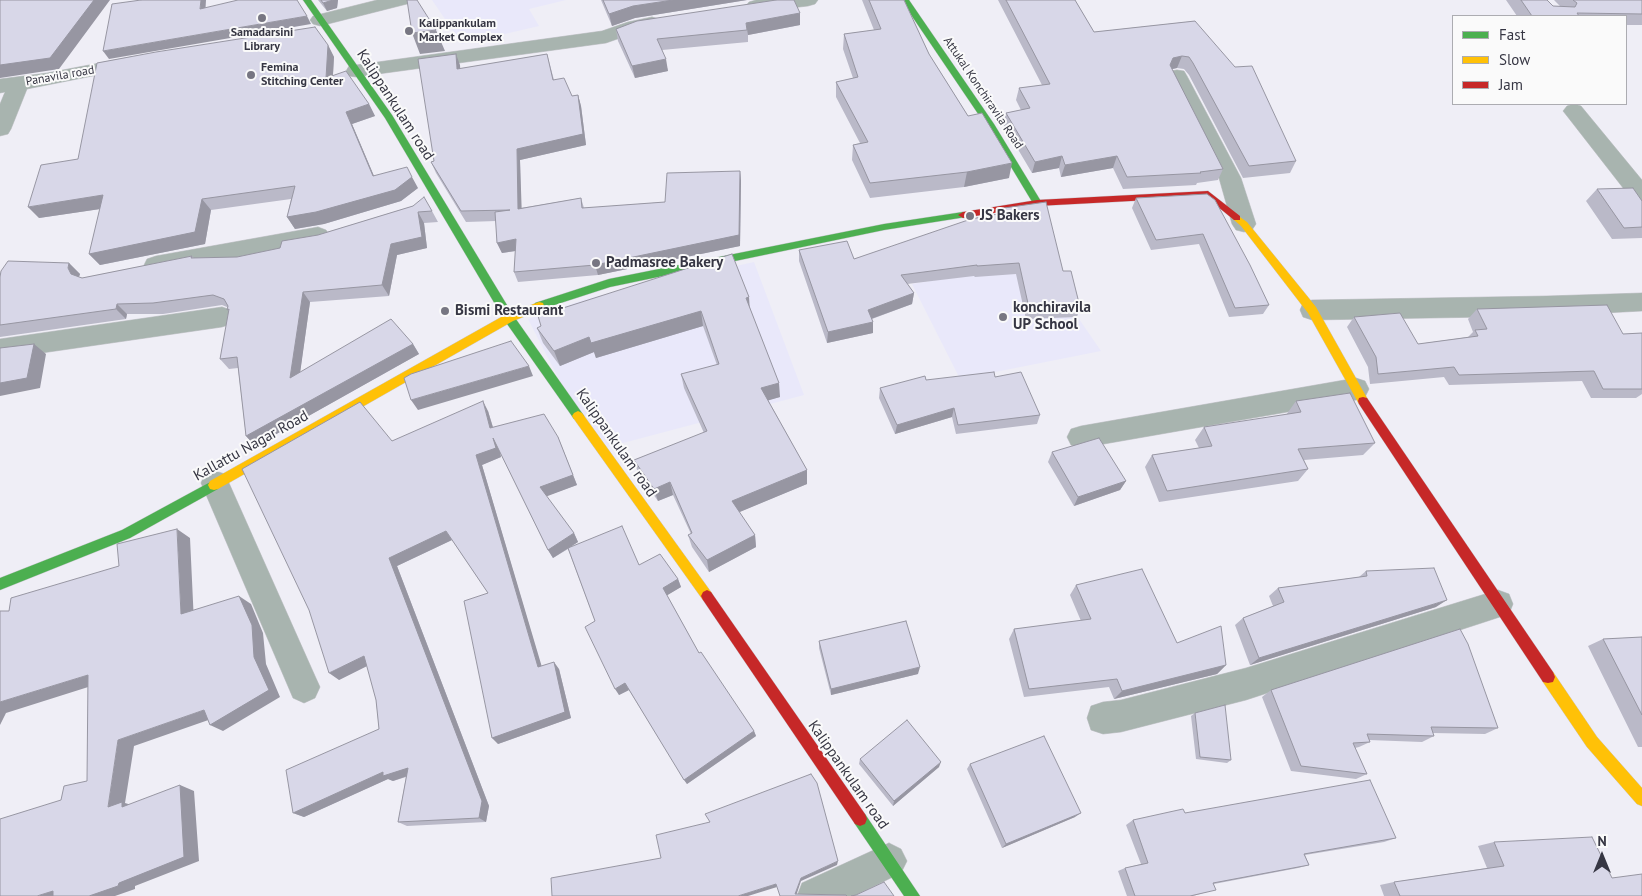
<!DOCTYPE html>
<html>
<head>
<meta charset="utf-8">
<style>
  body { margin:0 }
  #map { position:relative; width:1642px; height:896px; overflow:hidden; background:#efeef6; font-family:"PT Sans",sans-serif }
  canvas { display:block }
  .legend { position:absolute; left:1452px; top:15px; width:175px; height:90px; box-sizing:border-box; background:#fafafa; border:1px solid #acacb1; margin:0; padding:6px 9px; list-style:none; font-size:15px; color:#363643 }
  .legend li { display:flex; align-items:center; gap:10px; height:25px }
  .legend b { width:25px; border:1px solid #acacb1 }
  .north { position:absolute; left:1577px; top:831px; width:50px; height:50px; -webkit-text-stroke:4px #fafafa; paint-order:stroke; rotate:0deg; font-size:14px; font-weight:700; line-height:20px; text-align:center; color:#363643 }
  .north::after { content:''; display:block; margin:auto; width:18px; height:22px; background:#363643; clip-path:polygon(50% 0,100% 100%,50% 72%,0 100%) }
</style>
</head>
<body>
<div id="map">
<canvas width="1642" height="896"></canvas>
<ul class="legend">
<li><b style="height:6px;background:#4caf50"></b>Fast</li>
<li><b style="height:6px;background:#ffc107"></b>Slow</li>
<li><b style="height:6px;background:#c62828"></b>Jam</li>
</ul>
<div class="north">N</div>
</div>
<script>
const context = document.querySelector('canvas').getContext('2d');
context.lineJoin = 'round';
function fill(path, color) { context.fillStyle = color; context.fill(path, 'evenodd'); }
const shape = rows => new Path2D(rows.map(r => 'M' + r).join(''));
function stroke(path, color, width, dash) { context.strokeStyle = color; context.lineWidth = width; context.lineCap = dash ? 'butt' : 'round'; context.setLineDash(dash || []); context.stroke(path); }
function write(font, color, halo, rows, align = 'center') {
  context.font = font + ' "PT Sans",sans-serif'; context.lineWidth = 4; context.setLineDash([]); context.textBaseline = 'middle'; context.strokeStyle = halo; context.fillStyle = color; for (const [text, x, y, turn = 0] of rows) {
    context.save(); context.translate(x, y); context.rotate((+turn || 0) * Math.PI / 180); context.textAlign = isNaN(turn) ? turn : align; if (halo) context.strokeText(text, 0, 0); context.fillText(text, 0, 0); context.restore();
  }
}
fill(shape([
  [432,0,566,0,529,9,539,26,462,44],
  [754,262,804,395,608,447,564,389,528,319,586,299],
  [1040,262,1101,351,960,379,912,284]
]), '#e9e8fa');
const street = shape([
  [377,0,410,0,407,4,320,26,313,24,310,20,313,16,377,0],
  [756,0,818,0,815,4,808,6,756,12,749,10,746,6,749,2,756,0],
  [652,17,659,19,662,23,659,27,640,31,606,43,356,77,349,76,346,71,349,66,356,65,602,31,628,22,652,17],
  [131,57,138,59,141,63,138,67,27,89,11,129,8,134,0,136,0,104,5,92,0,93,0,79,47,73,131,57],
  [1177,70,1184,71,1187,76,1241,178,1256,224,1252,230,1244,232,1236,230,1232,224,1219,178,1167,76,1170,71,1177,70],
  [1574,104,1581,106,1642,180,1642,204,1634,202,1567,116,1563,111,1567,106,1574,104],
  [318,227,326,230,330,236,326,242,156,274,147,271,144,265,147,259,156,256,318,227],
  [1642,293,1642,311,1547,316,1312,320,1303,317,1300,310,1303,303,1312,300,1547,296,1642,293],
  [222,307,231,310,235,317,231,324,222,327,0,359,0,339,222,307],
  [1356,378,1365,381,1369,389,1365,397,1356,400,1081,448,1071,445,1067,437,1071,429,1081,426,1356,378],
  [215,471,225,474,315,676,320,687,315,698,304,703,293,698,201,483,205,474,215,471],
  [1498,590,1509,594,1513,604,1509,614,1246,700,1121,732,1103,734,1091,730,1087,718,1091,706,1103,702,1121,700,1246,668,1498,590],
  [889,843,901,849,907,861,901,873,854,896,797,896,802,883,889,843]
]);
const fast = shape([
  [303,0,311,0,392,115,513,315,582,413,584,416,582,419,574,419,505,321,385,118,303,0],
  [901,0,909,0,994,124,1042,203,1040,205,1034,205,987,127,901,0],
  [963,212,966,213,966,217,884,230,610,287,539,310,534,306,535,303,609,279,884,224,963,212],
  [214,480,218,481,220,485,218,489,130,538,0,590,0,578,122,530,214,480],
  [860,812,865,814,920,896,904,896,855,824,853,819,855,814,860,812]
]);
const slow = shape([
  [1237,215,1247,222,1316,307,1367,398,1368,401,1367,404,1359,404,1308,313,1241,226,1234,220,1232,218,1237,215],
  [539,302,543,303,544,306,543,309,513,321,218,489,214,490,210,489,208,485,210,481,505,315,539,302],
  [578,411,582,413,711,592,713,596,711,600,707,602,703,600,574,419,572,416,574,413,578,411],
  [1548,671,1553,672,1597,737,1642,788,1642,806,1637,804,1587,747,1543,682,1541,677,1543,672,1548,671]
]);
const jam = shape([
  [1208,191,1240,216,1240,220,1234,220,1206,197,1037,206,963,218,958,215,963,212,1037,200,1208,191],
  [1363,397,1367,398,1553,672,1555,677,1553,682,1548,683,1543,682,1359,404,1358,401,1359,398,1363,397],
  [707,590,711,592,865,814,867,819,865,824,860,826,855,824,703,600,701,596,703,592,707,590]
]);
stroke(street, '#cbcad1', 1);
stroke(fast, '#cbcad1', 1);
stroke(slow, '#cbcad1', 1);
stroke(jam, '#cbcad1', 1);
fill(street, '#a8b4af');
fill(fast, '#4caf50');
fill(slow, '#ffc107');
fill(jam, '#c62828');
fill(shape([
  [318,0,338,0,337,8,327,11],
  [601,0,747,0,635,18,612,26],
  [862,0,904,0,929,54,968,116,1009,178,964,187,870,198,852,160,853,145,860,143,836,97,836,82,853,78,843,49,844,34,874,30],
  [998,0,1075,0,1094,32,1195,21,1296,161,1290,173,1243,178,1189,75,1184,69,1177,68,1172,69,1223,169,1218,180,1197,183,1196,185,1123,189,1113,168,1061,177,1059,168,1032,173,1003,124,1006,113,1021,110,1016,100,1019,88,1042,85],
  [1506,0,1547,0,1553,6,1560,6,1554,0,1642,0,1642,25,1626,25,1626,16,1517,16],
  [800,13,800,25,748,35,748,42,662,50,668,71,635,78,618,41,616,29],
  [328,45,334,57,333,75,369,104,375,116,352,124,374,176,418,188,401,201,324,224,295,229,287,217,291,199,211,210,205,244,100,265,89,254,100,209,39,218,78,159],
  [547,54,554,80,572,96,578,95,581,106,586,145,520,160,521,208,581,198,584,208,665,202,740,171,741,181,740,246,598,275,518,282,514,272,516,251,502,253,497,243,496,221,466,222,436,173,431,162,434,161,460,65,460,69],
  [1597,189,1642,201,1642,238,1612,239,1586,201],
  [1207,194,1269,305,1263,314,1229,317,1199,244,1151,250,1132,208,1136,198],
  [413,206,432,211,438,222,424,223,427,248,397,255,389,296,310,302,300,372,413,344,419,354,255,446,246,436,238,368,229,369,220,359,229,312,227,307,222,305,163,314,127,314,126,319,0,337,0,277,69,263,80,274,79,277,82,278,192,256,194,258,237,257,280,248,318,235],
  [997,210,1063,271,1080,307,1077,317,1026,319,1016,274,975,277,974,276,907,284,914,293,912,304,872,319,873,322,873,333,827,343,799,261,799,250,854,259,997,214],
  [750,308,780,397,768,400,807,470,807,484,739,512,755,535,756,547,709,572,692,547,688,535,691,534,673,495,658,501,638,473,634,460,704,433,684,388,681,374,717,365,703,326,596,358,594,352,560,366,543,343,537,328],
  [1477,309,1623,334,1642,333,1642,394,1636,398,1591,398,1582,381,1449,385,1444,377,1370,384,1368,367,1347,327,1354,317,1418,344,1468,337,1473,332,1468,319],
  [995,377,1040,415,1037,424,956,434,952,417,895,434,879,398,880,388,926,380],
  [1296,401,1375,443,1363,455,1304,460,1308,469,1298,481,1159,502,1145,467,1152,455,1199,448,1195,440,1204,427,1286,415],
  [488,411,493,427,558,437,577,485,546,496,574,533,578,542,569,548,639,565,678,579,681,587,667,595,699,653,754,731,756,736,687,784,629,690,619,695,595,621,568,549,553,558,548,550,500,452,501,457,482,465,541,666,559,669,571,718,498,744,488,593,452,540,397,566,489,806,486,822,407,826,398,822,406,777,393,781,388,779,304,817,293,813,379,729,376,700,367,666,339,680,392,441],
  [1052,452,1126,481,1120,490,1074,506,1048,462],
  [1366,571,1436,607,1250,665,1235,625,1243,618,1273,606,1269,596,1278,588,1359,577],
  [1076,585,1177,643,1226,665,1217,674,1114,699,1109,687,1024,697,1009,639,1014,629,1081,621,1070,595],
  [1642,637,1642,747,1638,747,1588,646,1603,639],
  [819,641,918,674,831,695,819,648],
  [1271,690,1498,728,1485,734,1433,733,1434,736,1422,742,1369,740,1370,742,1359,747,1355,748,1367,774,1356,779,1291,771,1262,697],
  [1195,713,1231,760,1227,763,1196,759,1191,716],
  [860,759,939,767,893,806,859,764],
  [970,764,1075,817,1002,848,967,769],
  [1185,813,1396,838,1384,842,1305,855,1309,865,1298,868,1214,884,1207,892,1193,896,1127,896,1118,871,1125,868,1141,864,1126,825,1133,820],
  [1494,842,1612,878,1642,896,1384,896,1380,885,1394,882,1487,868,1478,846]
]), '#bab9c8');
fill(shape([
  [94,0,110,0,59,69,0,78,0,65],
  [201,0,206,0,205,17,200,9],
  [333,0,338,0,337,8,327,11,323,3],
  [673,0,747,0,635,18,612,26,609,14,633,6],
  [800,13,800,25,748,35,746,23],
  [307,16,311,24,109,59,103,51],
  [436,30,445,51,420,54,412,33],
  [328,45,334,57,332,90,326,78],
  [456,54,460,65,461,80,457,69],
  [1182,56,1177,68,1168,70,1165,77,1173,58],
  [666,59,668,71,635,78,632,66],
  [578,95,581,106,586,145,520,160,522,219,518,209,517,149],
  [369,104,375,116,352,124,379,188,373,176,346,112],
  [1062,156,1059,168,1032,173,1035,162],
  [1117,156,1113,168,1061,177,1065,165],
  [1012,163,1009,178,964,187,967,172],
  [740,171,741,181,740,246,598,275,595,265],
  [412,177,418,188,401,201,324,224,295,229,287,217],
  [103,195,114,207,39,218,28,207],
  [202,199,211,210,205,244,100,265,89,254],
  [418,212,424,223,427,248,397,255,389,296,382,285,391,244],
  [516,239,521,250,502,253,497,243],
  [69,263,80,274,78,279,71,274,68,268],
  [303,292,310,302,298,388,290,378],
  [914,293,912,304,868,320,868,310],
  [749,297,750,312,746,298],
  [117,304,127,314,126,319,116,309],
  [701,311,703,326,596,358,594,352,560,366,554,351,589,337],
  [873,322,873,333,827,343,828,332],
  [34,344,46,354,40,388,0,396,0,383],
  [413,344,419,354,255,446,246,436],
  [529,366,533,376,418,410,411,400],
  [779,383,780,397,763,402,761,388],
  [483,401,488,411,496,438,490,428],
  [954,408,952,417,895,434,897,425],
  [558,437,577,485,545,497,540,487],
  [493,438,499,448,501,457,482,465,544,674,538,667,476,455],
  [807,470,807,484,735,514,732,501],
  [1126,481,1120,490,1074,506,1078,497],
  [670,482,673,495,658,501,654,489],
  [177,529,190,538,194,623,181,614],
  [446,531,452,540,397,566,489,806,486,822,479,818,389,558],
  [574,533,578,542,553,558,548,550],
  [755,535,756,547,709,572,707,560],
  [678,579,681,587,666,596,663,588],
  [239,596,251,604,263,633,266,664,280,697,223,731,210,725,254,657],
  [1447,600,1436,607,1250,665,1259,658],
  [364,656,373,663,339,680,329,673],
  [554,662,559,669,571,718,498,744,492,738],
  [1226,665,1217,674,1114,699,1122,691],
  [920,667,918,674,831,695,831,689],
  [88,675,104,682,6,713,0,725,0,702],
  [625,683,629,690,619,695,615,689],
  [204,710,217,717,134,746,125,803,138,807,108,807,118,740],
  [754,731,756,736,687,784,684,780],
  [941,762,939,767,893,806,894,801],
  [408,768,416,773,393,781,388,779,304,817,293,813,383,772],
  [180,785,194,791,199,861,135,886,135,889,115,896,89,896,119,883],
  [1081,813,1075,817,1002,848,1006,844],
  [838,861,837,865,801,881,796,896,795,894,801,878],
  [776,884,777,887,748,896,738,896],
  [53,891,64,896,37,896]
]), '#9796a2');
const building = shape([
  [0,0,94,0,50,58,0,65,0,0],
  [141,0,201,0,200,9,238,0,297,0,307,16,103,51,112,4,141,0],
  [321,0,333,0,323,3,321,0],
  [407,0,417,0,436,30,412,33,407,0],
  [603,0,673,0,633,6,609,14,603,0],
  [776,0,794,0,800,13,746,23,747,30,657,39,666,59,632,66,616,29,637,21,776,0],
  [869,0,904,0,929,54,968,116,982,113,1012,163,967,172,870,183,853,145,868,142,836,82,858,77,844,34,881,29,869,0],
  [1006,0,1075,0,1094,32,1195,21,1235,67,1252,66,1296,161,1249,166,1193,63,1189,57,1182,56,1173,58,1170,65,1223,169,1200,172,1201,173,1127,177,1117,156,1065,165,1062,156,1035,162,1006,113,1030,108,1019,88,1050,84,1006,0],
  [1521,0,1547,0,1553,6,1575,7,1577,3,1573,0,1642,0,1642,14,1577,13,1579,16,1532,16,1521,0],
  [315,27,328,45,326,78,346,71,369,104,346,112,373,176,407,167,412,177,395,190,316,212,287,217,295,186,202,199,195,232,89,254,103,195,28,207,41,165,78,159,97,63,156,52,315,27],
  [456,54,457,69,547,54,553,80,564,78,572,96,578,95,583,134,517,149,518,209,581,198,582,208,665,202,667,173,740,171,739,235,595,265,514,272,516,239,497,243,495,212,510,210,461,211,431,162,434,161,418,59,456,54],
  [1633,188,1642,201,1642,227,1624,228,1597,189,1633,188],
  [1207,194,1215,200,1250,265,1269,305,1235,308,1203,234,1156,240,1136,198,1207,194],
  [424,197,432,211,418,212,422,237,391,244,382,285,303,292,290,378,391,319,413,344,246,436,237,357,220,359,229,309,227,310,228,306,224,299,213,295,153,303,117,304,116,309,0,325,0,277,1,271,8,261,69,263,68,268,71,274,82,278,192,256,191,258,237,257,280,248,282,241,318,235,413,206,424,197],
  [1046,202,1063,271,1071,271,1080,307,1029,308,1019,263,977,266,977,265,901,275,914,293,868,310,873,322,828,332,799,250,847,241,854,259,971,219,998,214,997,210,1004,208,1046,202],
  [732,254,749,297,746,298,779,383,761,388,807,470,732,501,755,535,707,560,688,535,692,533,670,482,654,489,634,460,707,431,681,374,719,364,701,311,591,343,589,337,554,351,537,328,541,326,538,316,732,254],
  [1607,305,1623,334,1642,333,1642,389,1603,389,1594,371,1459,375,1454,367,1378,374,1376,357,1354,317,1400,313,1418,344,1478,336,1475,330,1487,329,1477,309,1607,305],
  [511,341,529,366,411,400,404,378,411,374,511,341],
  [34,344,27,378,0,383,0,348,34,344],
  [994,372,995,377,1021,372,1040,415,958,425,954,408,897,425,880,388,925,376,926,380,994,372],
  [1350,393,1375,443,1298,449,1308,469,1167,491,1152,455,1212,446,1204,427,1301,412,1296,401,1350,393],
  [483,401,490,428,544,414,558,437,573,475,540,487,574,533,548,550,493,438,496,448,476,455,538,667,554,662,565,712,492,738,464,601,488,593,446,531,389,558,482,801,479,818,398,822,408,768,383,776,383,772,293,813,286,770,379,729,376,700,364,656,329,673,309,610,242,469,360,402,392,441,483,401],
  [1099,438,1126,481,1078,497,1052,452,1099,438],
  [622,526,639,565,660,554,678,579,663,588,699,653,701,652,754,731,684,780,625,683,615,689,585,627,595,621,568,548,622,526],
  [177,529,181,614,239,596,252,625,254,657,269,690,210,725,204,710,118,740,108,807,122,802,122,807,180,785,184,857,119,883,118,886,89,896,53,896,53,891,37,896,0,896,0,819,61,800,64,786,87,781,88,675,0,702,0,611,9,611,11,598,119,566,117,544,177,529],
  [1434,568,1447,600,1259,658,1243,618,1284,602,1278,588,1367,576,1366,571,1434,568],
  [1142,569,1177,643,1221,626,1226,665,1122,691,1117,679,1029,689,1014,629,1091,619,1076,585,1142,569],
  [906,621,920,667,831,689,819,641,906,621],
  [1460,629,1468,644,1498,728,1431,727,1434,736,1367,734,1370,742,1353,743,1367,774,1301,766,1271,690,1460,629],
  [1642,637,1642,715,1603,639,1642,637],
  [1225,705,1231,760,1200,757,1195,713,1225,705],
  [907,720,941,762,894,801,860,759,907,720],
  [1044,736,1081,813,1006,844,970,764,1044,736],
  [811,774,817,783,838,861,801,878,795,894,846,895,847,896,780,896,776,884,738,896,552,896,551,878,661,858,656,835,710,822,705,814,811,774],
  [1370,780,1396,838,1304,854,1309,865,1213,883,1216,890,1190,896,1135,896,1125,868,1148,863,1133,820,1183,809,1185,813,1370,780],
  [1592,837,1612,878,1642,874,1642,896,1400,896,1394,882,1504,866,1494,842,1592,837],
  [884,882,894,896,851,896,856,895,884,882]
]);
fill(building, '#d8d7e8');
stroke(building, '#9796a2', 1);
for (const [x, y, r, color] of [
  [262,18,5,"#777682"],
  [409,31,5,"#777682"],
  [251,75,5,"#777682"],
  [970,216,5,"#777682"],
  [596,263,5,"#777682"],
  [445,311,5,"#777682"],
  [1003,317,5,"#777682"]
]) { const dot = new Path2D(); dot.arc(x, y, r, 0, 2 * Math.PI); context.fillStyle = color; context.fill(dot); stroke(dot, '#fafafa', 2); }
write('bold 12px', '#363643', '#fafafa', [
  ["Kalippankulam",419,24],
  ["Market Complex",419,38],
  ["Samadarsini",262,33,"center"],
  ["Library",262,47,"center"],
  ["Femina",261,68],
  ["Stitching Center",261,82]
], 'left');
write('12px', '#363643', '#fafafa', [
  ["Panavila road",60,76,-10],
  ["Attukal Konchiravila Road",983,93,56]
]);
write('15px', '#363643', '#fafafa', [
  ["Kalippankulam road",395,105,57],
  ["Kalippankulam road",616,443,55],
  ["Kallattu Nagar Road",251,446,-29],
  ["Kalippankulam road",848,775,55]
]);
write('bold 15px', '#363643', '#fafafa', [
  ["JS Bakers",980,216],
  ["Padmasree Bakery",606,263],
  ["konchiravila",1013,308],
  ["UP School",1013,325],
  ["Bismi Restaurant",455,311]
], 'left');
</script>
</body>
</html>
